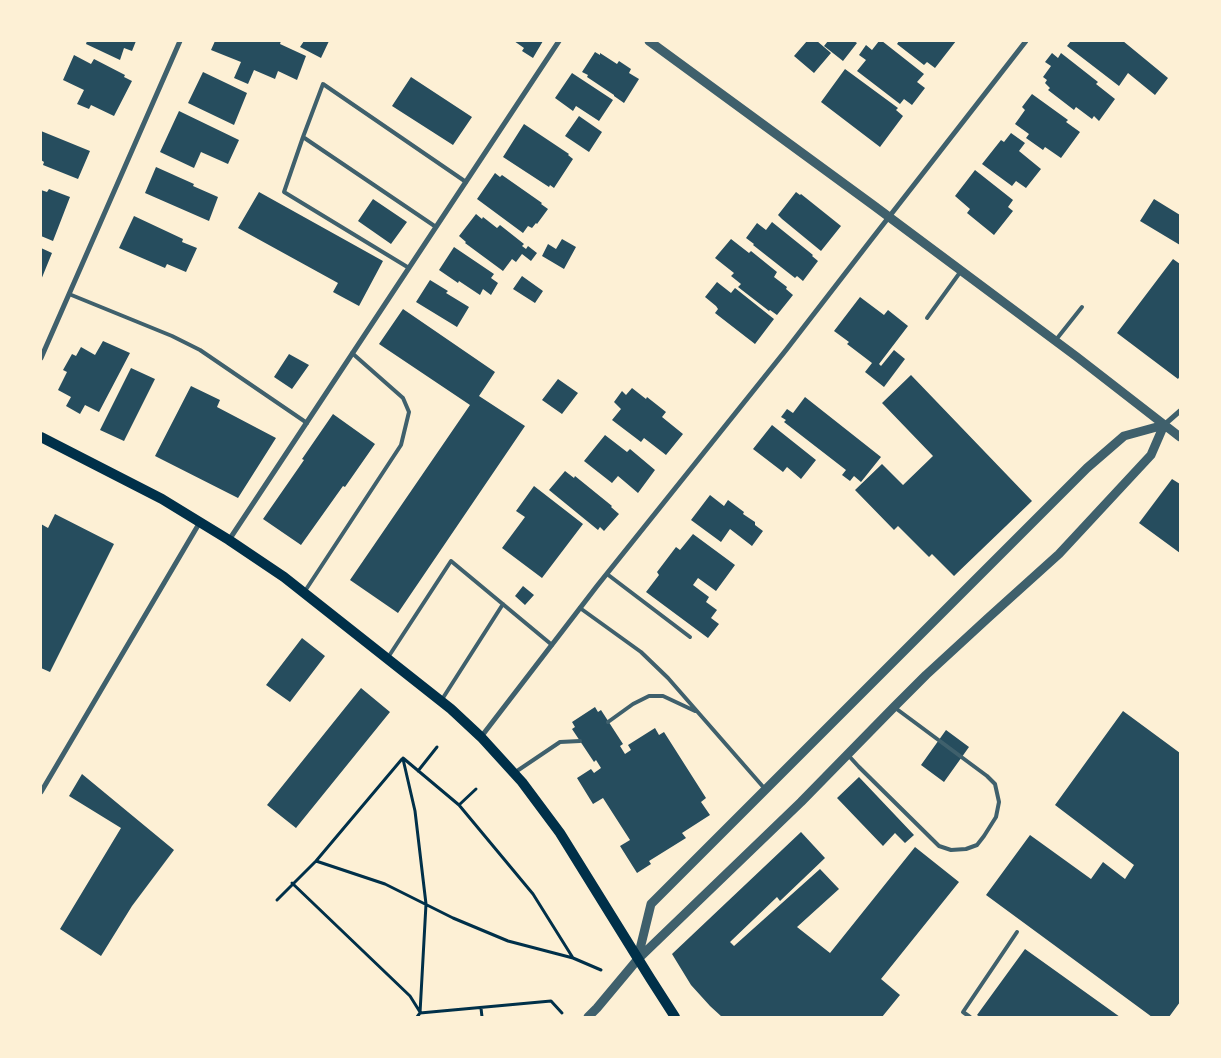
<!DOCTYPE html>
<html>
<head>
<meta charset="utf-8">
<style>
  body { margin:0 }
  #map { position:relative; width:1221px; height:1058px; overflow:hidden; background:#fdf0d5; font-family:"DejaVu Sans",sans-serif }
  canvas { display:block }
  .frame { position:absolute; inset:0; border:42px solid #fdf0d5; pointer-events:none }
</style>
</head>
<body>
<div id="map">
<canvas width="1221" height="1058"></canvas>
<div class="frame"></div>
</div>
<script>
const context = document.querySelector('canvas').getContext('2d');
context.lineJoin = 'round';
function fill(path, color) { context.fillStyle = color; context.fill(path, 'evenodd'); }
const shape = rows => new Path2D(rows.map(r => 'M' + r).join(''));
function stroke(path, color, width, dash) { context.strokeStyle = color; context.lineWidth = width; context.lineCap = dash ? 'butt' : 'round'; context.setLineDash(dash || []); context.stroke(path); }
fill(shape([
  [87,41,136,41,132,51,124,48,120,60,86,44],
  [215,41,281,41,280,44,306,56,297,80,278,71,275,79,254,70,248,84,234,78,241,62,211,50],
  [304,41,329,41,321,58,300,47],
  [514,41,543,41,533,58,522,51,524,48],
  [807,41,817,41,831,53,814,73,794,56],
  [828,41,854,41,857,43,843,61,824,46],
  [879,41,882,41,924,74,917,82,925,88,912,105,904,99,900,104,857,71,866,60,859,55,866,45,872,50],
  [899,41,956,41,935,68,927,62,924,65,897,44],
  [1071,41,1123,41,1168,78,1155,95,1128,73,1119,86,1067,46],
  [595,52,600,55,600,53,617,64,619,61,631,69,629,73,639,79,624,103,614,96,614,95,587,77,588,75,582,72],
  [1052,53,1058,58,1061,53,1098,82,1096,84,1115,99,1099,121,1094,116,1092,119,1076,107,1074,110,1048,90,1050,88,1045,83,1047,80,1043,77,1051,66,1045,62],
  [74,55,91,64,94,59,125,75,124,77,132,81,114,116,91,105,89,109,77,104,84,90,63,80],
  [845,69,898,108,896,110,903,116,880,147,821,102],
  [203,72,247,93,234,125,188,103],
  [572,73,613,100,599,121,576,106,573,111,555,98],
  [411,77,472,117,453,145,392,106],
  [1032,94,1068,120,1066,122,1080,132,1061,158,1045,147,1043,150,1026,138,1029,134,1015,124,1025,110,1022,107],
  [179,111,239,140,228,164,201,152,194,168,160,152],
  [579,116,602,132,589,152,565,136],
  [524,124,569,154,568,155,573,159,554,188,550,185,549,187,503,157],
  [41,131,90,151,78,179,43,165,44,162,41,160],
  [1011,133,1025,143,1019,151,1041,169,1026,188,1016,181,1012,186,982,164,1001,140,1004,142],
  [156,167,194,184,193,186,218,197,209,221,145,193],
  [975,170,1013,200,1008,207,1013,211,994,235,967,213,970,209,955,196],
  [495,173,500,177,502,175,542,203,541,204,548,209,537,224,536,223,532,228,528,226,523,233,477,199],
  [49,189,70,197,53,241,41,236,41,190,47,192],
  [259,192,383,261,359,306,333,292,338,283,238,228],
  [796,192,800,195,801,194,841,226,821,251,782,219,778,215],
  [373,199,407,222,391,244,358,221],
  [1154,199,1180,215,1180,245,1140,221],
  [476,214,482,219,483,217,497,228,500,225,524,244,522,246,526,249,528,246,537,253,531,261,522,254,516,262,512,259,503,271,465,243,466,242,459,236],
  [134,216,183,239,182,242,197,248,186,272,167,264,165,268,119,248],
  [772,222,813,255,812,256,818,261,803,281,797,276,795,278,753,245,754,244,746,238,757,223,766,230],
  [562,239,576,247,564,269,542,256,548,244,556,249],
  [731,239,749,253,751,251,777,272,774,277,787,287,786,289,793,295,777,315,770,310,769,311,738,287,741,284,731,276,734,273,715,258],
  [454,247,494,274,491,278,498,283,491,295,483,289,480,295,459,281,458,283,439,270],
  [41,248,52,253,41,280],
  [1173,259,1180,264,1180,376,1178,379,1117,333],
  [522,276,543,291,535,303,513,289],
  [430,280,448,291,446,293,469,307,457,327,416,302],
  [717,282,731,293,735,288,774,319,755,344,715,313,718,309,716,306,705,297],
  [860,297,884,315,888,310,908,326,879,364,881,366,894,350,905,359,884,387,865,372,872,363,847,344,849,342,834,331],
  [403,309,495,372,479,396,525,426,398,613,350,580,470,405,379,344],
  [103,341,130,353,99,412,85,405,80,414,66,406,71,397,58,390,67,372,63,370,72,354,76,356,81,347,95,355],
  [289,354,309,365,292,389,274,377],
  [131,368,155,379,124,441,100,430],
  [911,375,1032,501,954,576,932,554,929,557,898,526,894,530,855,490,882,464,903,485,933,456,882,403],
  [558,379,578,393,562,414,542,400],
  [191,386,220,400,217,407,276,438,238,498,155,456],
  [632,388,646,399,647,397,666,412,662,417,683,434,666,455,644,438,641,442,612,420,621,409,614,402,622,391,626,395],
  [805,397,881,457,861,482,854,476,850,481,842,475,846,470,784,422,786,420,781,417,787,409,793,413],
  [333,414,375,444,345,487,343,486,301,545,263,519,304,460,302,459],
  [772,425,816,460,801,479,787,467,783,472,753,449],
  [605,435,627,452,630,449,655,470,638,493,618,476,612,483,584,461],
  [565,471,574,478,575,476,612,506,611,507,619,514,604,531,600,527,598,530,549,490],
  [1172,479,1180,484,1180,553,1139,523],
  [534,486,583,524,542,578,502,548,525,517,516,511],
  [710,495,724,506,728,500,744,512,743,514,755,522,755,525,763,531,752,546,730,529,721,542,691,520],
  [55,514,114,544,50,672,41,668,41,524,48,528],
  [693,534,735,565,716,591,698,578,693,585,709,597,706,602,717,610,711,618,719,624,708,638,646,592,659,575,657,572,676,547,680,550],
  [523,586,534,595,525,605,515,596],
  [302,638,325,656,290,702,266,685],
  [361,688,390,712,296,828,267,805],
  [595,707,598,712,601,710,623,744,620,746,625,754,631,750,628,745,655,728,659,735,664,732,706,798,701,802,710,815,682,833,686,838,649,861,651,864,637,873,620,846,630,840,603,798,593,804,577,778,591,769,594,773,601,768,596,760,594,762,572,729,575,727,572,722],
  [1123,711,1180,753,1180,1002,1169,1017,1152,1017,986,895,1030,835,1091,879,1103,862,1125,879,1134,865,1055,805],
  [946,730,969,747,944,782,921,765],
  [82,774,174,850,132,906,101,956,60,929,121,828,69,796],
  [859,777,914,835,905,843,895,833,883,846,837,798],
  [801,832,825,858,780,901,777,897,730,942,734,946,820,869,839,889,797,927,830,953,915,847,959,882,881,979,900,995,882,1017,722,1017,710,1006,691,985,672,954],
  [1025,949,1120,1017,980,1017,977,1015]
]), '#264d5e');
stroke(shape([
  [403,758,459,805,533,894,573,958],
  [403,759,415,811,426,904,420,1013],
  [418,771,437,747],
  [459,805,476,789],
  [316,861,385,884,453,918,508,941,573,958,601,970],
  [292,883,410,996,420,1012],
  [277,900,316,861,402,759],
  [481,1008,482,1017],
  [417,1017,420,1013,551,1001,562,1013]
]), '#003049', 3);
stroke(shape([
  [303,137,284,192,409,268],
  [436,227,303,137,323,84,466,182],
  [69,294,172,336,200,350,307,423],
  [927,318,961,271],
  [1055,341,1082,307],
  [607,574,690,637],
  [305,591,401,445,409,412,403,398,352,353],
  [580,608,641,652,668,678,765,789],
  [387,659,451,561,552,645],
  [441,701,503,604],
  [608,722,633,704,649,696,663,696,695,711],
  [848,755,859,767,939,846,951,850,966,849,977,845,984,836,996,817,999,802,995,784,987,776,894,707],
  [514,773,560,742,580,741],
  [970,1017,963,1012,1017,932]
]), '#3f606c', 4);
stroke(shape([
  [41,358,180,41],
  [1164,425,1180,411],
  [229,540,559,41],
  [481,737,597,586,786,350,871,240,1026,41],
  [41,792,200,522]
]), '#3f606c', 5);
stroke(shape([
  [649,41,873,205,1077,357,1180,437],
  [638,957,651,904,1087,468,1124,436,1164,425],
  [588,1017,597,1008,638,959,801,802,894,707,926,675,988,618,1059,554,1151,455,1164,425]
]), '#3f606c', 9);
stroke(shape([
  [41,437,162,499,229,540,284,577,451,709,481,737,522,782,560,833,650,978,675,1017]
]), '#003049', 10);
</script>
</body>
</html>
